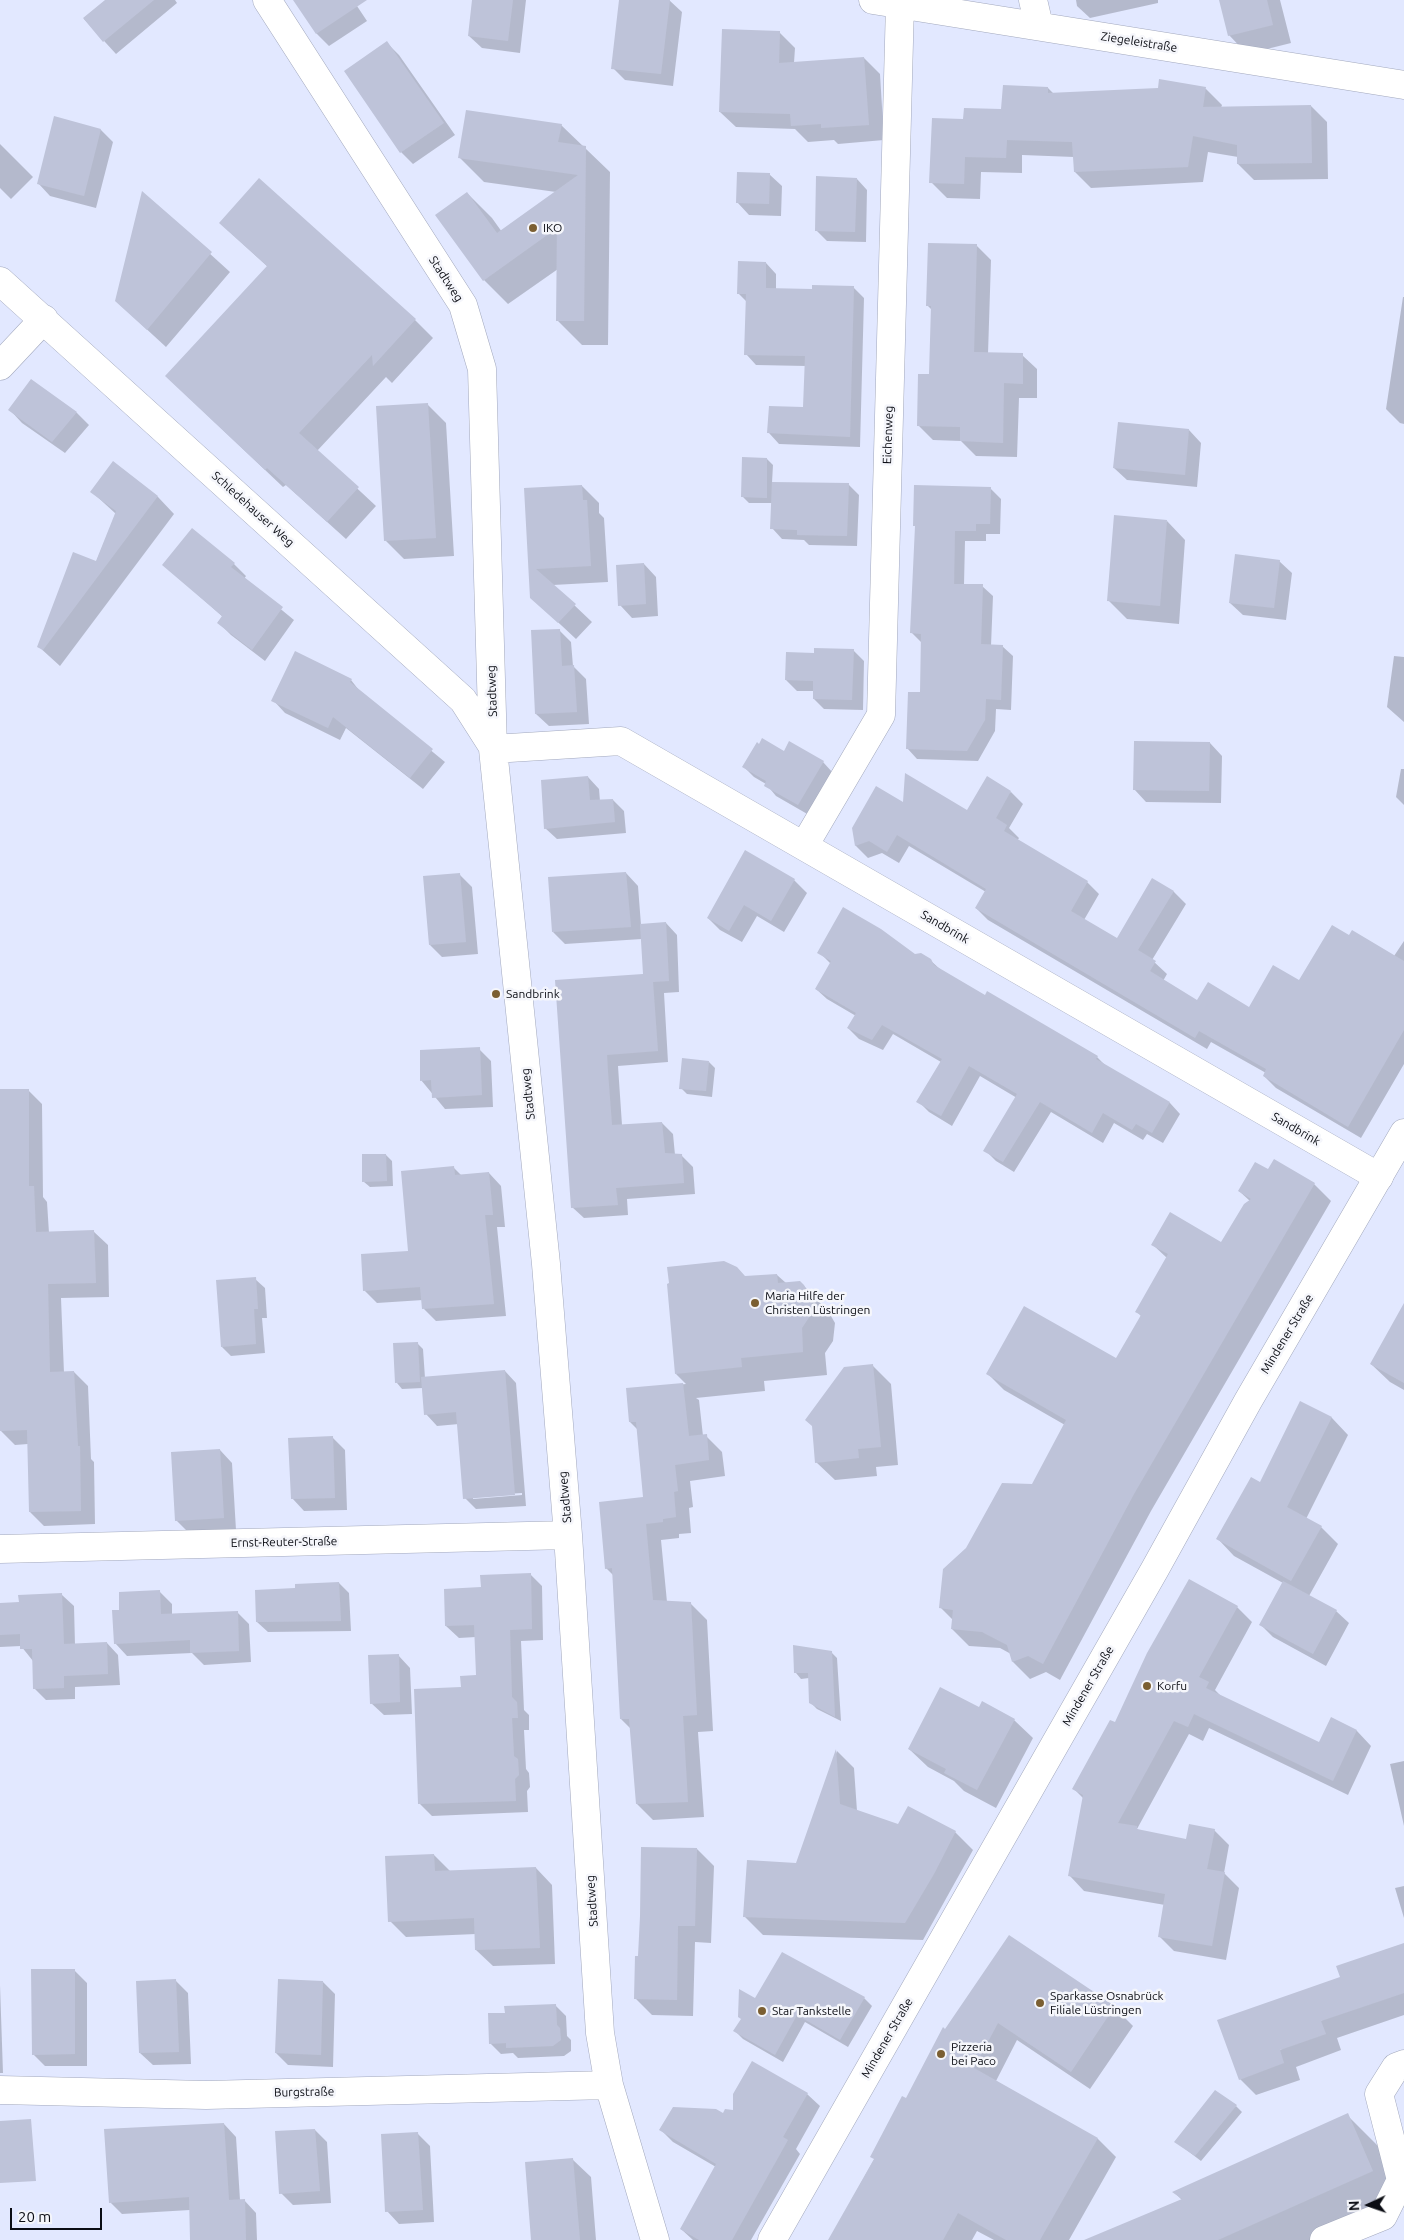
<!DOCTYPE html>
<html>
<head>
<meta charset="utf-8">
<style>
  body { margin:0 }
  #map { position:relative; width:1404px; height:2240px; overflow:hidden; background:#e2e8ff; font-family:Ubuntu,sans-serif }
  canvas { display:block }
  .north { position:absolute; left:1344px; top:2180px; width:50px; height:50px; -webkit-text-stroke:4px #f5f6fb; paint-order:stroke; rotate:267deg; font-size:14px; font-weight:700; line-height:20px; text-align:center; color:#0b0d14 }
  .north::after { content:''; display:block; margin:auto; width:18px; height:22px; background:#0b0d14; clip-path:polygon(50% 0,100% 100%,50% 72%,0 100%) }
  .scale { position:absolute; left:10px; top:2208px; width:92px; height:22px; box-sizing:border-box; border:2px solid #0b0d14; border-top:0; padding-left:6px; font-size:15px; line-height:18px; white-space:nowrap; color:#0b0d14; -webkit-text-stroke:4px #f5f6fb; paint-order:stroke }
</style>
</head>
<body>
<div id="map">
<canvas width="1404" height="2240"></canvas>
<div class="north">N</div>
<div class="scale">20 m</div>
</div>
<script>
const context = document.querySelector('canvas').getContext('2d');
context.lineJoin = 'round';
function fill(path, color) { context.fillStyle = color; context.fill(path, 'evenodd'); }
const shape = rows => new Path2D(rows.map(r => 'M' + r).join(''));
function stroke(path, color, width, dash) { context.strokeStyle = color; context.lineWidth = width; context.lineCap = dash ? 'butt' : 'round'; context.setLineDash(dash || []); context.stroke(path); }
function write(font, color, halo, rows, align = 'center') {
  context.font = font + ' Ubuntu,sans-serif'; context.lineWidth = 5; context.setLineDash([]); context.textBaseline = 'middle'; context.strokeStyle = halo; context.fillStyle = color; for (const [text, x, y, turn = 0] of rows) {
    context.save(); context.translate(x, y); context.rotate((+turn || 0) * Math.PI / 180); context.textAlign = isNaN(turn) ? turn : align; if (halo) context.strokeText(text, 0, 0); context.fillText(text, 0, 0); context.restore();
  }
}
fill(shape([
  [107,0,175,0,177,3,116,54,84,19],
  [294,0,353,0,367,21,329,46,317,34],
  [473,0,526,0,520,53,482,48,469,36],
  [620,0,669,0,682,12,673,86,625,80,613,68],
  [1076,0,1158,0,1158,3,1090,18,1077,6],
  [1220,0,1280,0,1291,43,1247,54,1229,35],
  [779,32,795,48,794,63,864,58,880,74,884,140,838,144,834,140,808,142,795,129,736,127,720,112],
  [387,43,399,55,455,135,413,164,401,152],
  [1048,88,1054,94,1206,89,1222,105,1221,108,1311,106,1327,122,1328,179,1254,180,1238,164,1238,157,1208,152,1203,182,1091,188,1075,172,1074,157,1022,155,1022,173,981,172,980,199,947,198,931,182,964,121,1003,111],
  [55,118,101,130,113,142,96,208,50,196,38,183],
  [561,125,610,172,608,345,582,345,558,321,558,269,508,304,484,280,467,193,492,218,502,232,556,192,484,182,460,158],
  [0,144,33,177,11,199,0,188],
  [769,174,782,186,781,216,749,215,737,202],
  [857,179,867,190,866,242,827,241,816,230],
  [143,193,230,272,166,347,116,301],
  [220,223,415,320,433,338,392,383,386,377,317,451,376,506,346,539,286,485,283,487,166,376,268,267],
  [976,245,991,260,988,354,1022,355,1037,369,1037,398,1019,398,1017,457,976,456,961,441,933,440,918,425,930,375,932,310,927,305],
  [766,263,776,274,776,290,813,291,853,287,864,298,860,447,779,444,769,433,805,408,806,366,756,365,746,354,747,302,738,293],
  [1403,297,1404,297,1404,424,1400,423,1386,409],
  [31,380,77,413,89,425,65,453,22,423,10,410],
  [428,405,446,423,454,556,404,559,385,540],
  [1189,430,1201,443,1197,487,1127,480,1114,468],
  [767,459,773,465,772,483,849,485,859,495,857,546,809,545,804,540,782,539,772,528,773,503,749,503,743,497],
  [113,463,158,497,174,514,60,666,38,646,96,562,116,514,92,492],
  [582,486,599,503,599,513,604,518,608,582,553,585,592,622,576,639,532,598,525,490],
  [990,488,1001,499,1000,534,986,534,986,541,965,541,964,585,982,586,993,596,991,646,1002,646,1013,656,1011,710,996,709,995,731,978,761,917,759,907,748,921,694,922,643,912,633,916,527,914,525],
  [1167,521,1185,540,1179,624,1127,619,1109,601],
  [192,530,234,564,246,576,244,579,294,620,265,661,231,635,218,622,223,617,164,565],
  [1279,561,1292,573,1286,620,1243,615,1230,603],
  [644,564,656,577,658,616,632,618,620,605],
  [559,630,571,642,573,666,586,679,589,724,549,726,536,714],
  [853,650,864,661,863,710,824,709,814,699,814,691,797,691,786,680,815,654],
  [1394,656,1404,657,1404,722,1387,707],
  [351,680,362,694,445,762,423,789,346,728,340,740,285,713,273,700],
  [1210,743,1222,756,1221,803,1146,802,1134,789],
  [784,753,823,762,833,773,809,815,776,796,766,784,754,777,744,767],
  [1401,769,1404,769,1404,805,1396,797],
  [588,777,599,789,600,801,613,800,624,811,626,833,557,839,545,828],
  [1011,792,1023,804,1009,828,1019,838,1017,841,1087,882,1099,894,1084,920,1117,939,1153,880,1174,892,1186,904,1152,960,1167,974,1163,981,1198,1002,1250,1009,1300,982,1350,937,1394,956,1404,941,1404,1064,1361,1138,1276,1088,1264,1076,1266,1073,1211,1042,1207,1049,988,920,976,908,986,892,909,846,899,863,882,853,868,858,856,846,853,828,904,804,968,811],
  [745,852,794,880,807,893,784,932,757,916,742,942,720,930,708,918],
  [626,873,638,886,641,925,666,923,677,935,679,992,664,993,668,1062,618,1066,622,1125,662,1123,673,1134,675,1155,681,1155,693,1167,695,1194,627,1199,628,1215,584,1218,572,1207,557,981,644,976,642,939,565,944,553,932],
  [460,875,472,887,478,954,442,957,430,945],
  [819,952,915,956,930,960,942,971,985,997,988,993,1097,1057,1108,1068,1170,1103,1180,1114,1163,1143,1147,1134,1143,1140,1114,1123,1103,1143,1051,1112,1014,1172,996,1161,985,1150,1017,1098,980,1076,952,1126,929,1112,918,1101,941,1062,893,1034,883,1050,859,1039,848,1028,856,1016,827,999,816,989,831,964],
  [479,1049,491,1061,493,1107,445,1109,421,1080],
  [709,1062,715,1068,712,1097,687,1094,681,1088],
  [0,1090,28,1090,42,1104,43,1197,47,1202,49,1233,93,1231,108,1245,109,1297,61,1298,64,1373,74,1372,88,1386,91,1459,94,1462,95,1524,44,1526,30,1512,28,1444,15,1445,1,1431],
  [386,1155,392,1161,393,1186,370,1187,364,1182],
  [454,1168,462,1176,489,1173,501,1186,505,1227,497,1227,506,1316,436,1321,424,1309,423,1300,377,1303,364,1290,410,1252],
  [1268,1171,1314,1184,1331,1201,1151,1511,1060,1680,1046,1672,1030,1679,1013,1662,1011,1654,1000,1648,969,1646,952,1629,953,1620,941,1608,1033,1485,1065,1425,1004,1390,987,1373,1117,1360,1141,1316,1137,1312,1167,1258,1153,1245,1221,1243,1250,1201,1239,1191],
  [777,1275,786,1283,804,1286,828,1311,835,1323,833,1341,825,1353,827,1375,764,1381,765,1391,696,1398,699,1400,703,1436,706,1436,722,1452,725,1476,690,1481,693,1507,689,1508,691,1533,679,1534,679,1538,661,1540,667,1602,691,1604,707,1620,713,1731,698,1732,704,1817,653,1820,637,1804,631,1729,621,1719,614,1576,606,1568,644,1498,638,1430,630,1422,627,1389,686,1384,676,1374,746,1278],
  [255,1279,265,1288,267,1318,262,1318,265,1353,231,1356,222,1347],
  [1404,1306,1404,1390,1390,1382,1371,1364],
  [417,1343,423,1349,425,1378,505,1371,516,1383,526,1506,476,1509,465,1498,459,1424,437,1426,426,1414,423,1388,402,1389,397,1383],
  [522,1493,522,1495,473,1499,473,1496],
  [873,1366,891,1384,898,1465,876,1467,877,1476,835,1480,816,1462,813,1427],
  [1301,1403,1332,1418,1348,1435,1306,1519,1321,1527,1338,1544,1309,1596,1336,1611,1349,1623,1326,1666,1273,1637,1261,1625,1283,1583,1234,1556,1218,1539,1260,1484],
  [332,1437,345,1450,347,1510,304,1511,292,1498],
  [220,1450,232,1463,236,1530,188,1532,176,1520],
  [530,1574,542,1586,543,1640,521,1641,524,1710,529,1715,529,1730,524,1730,526,1769,529,1773,530,1787,527,1791,528,1812,432,1816,420,1804,462,1688,478,1676,476,1637,459,1638,446,1626,482,1588],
  [1189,1581,1237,1607,1252,1622,1215,1690,1222,1697,1320,1744,1332,1719,1357,1731,1371,1746,1348,1795,1209,1728,1203,1741,1189,1734,1137,1829,1140,1831,1187,1840,1214,1830,1229,1845,1224,1873,1239,1888,1226,1960,1174,1951,1159,1936,1165,1905,1084,1891,1070,1876,1084,1799,1074,1789,1115,1724],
  [339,1583,349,1593,351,1631,268,1632,257,1622,296,1589],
  [159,1591,172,1604,172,1614,237,1612,249,1624,251,1662,204,1665,192,1653,127,1656,115,1643,120,1611],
  [62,1595,74,1606,75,1645,107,1643,118,1655,120,1685,75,1687,75,1699,46,1700,34,1688,33,1661,21,1646,0,1647,0,1604,20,1603],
  [831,1652,837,1658,841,1721,817,1709,811,1703,809,1678,801,1679,796,1673],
  [398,1655,410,1668,412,1714,384,1715,371,1703],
  [980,1709,1014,1720,1033,1738,996,1808,964,1791,954,1781,928,1767,909,1749],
  [837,1751,854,1768,857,1811,899,1826,955,1832,973,1850,923,1940,763,1935,745,1917,797,1864],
  [1404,1761,1404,1826,1390,1764],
  [697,1849,714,1866,711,1943,695,1942,693,2016,652,2015,635,1998,639,1957],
  [434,1855,451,1872,536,1868,552,1885,555,1964,493,1966,476,1950,476,1934,406,1937,390,1921],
  [1404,1886,1404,1918,1395,1888],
  [1010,1937,1114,2007,1133,2026,1090,2089,1017,2040,996,2081,1098,2139,1116,2157,1069,2240,994,2240,977,2231,972,2240,829,2240,946,2031],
  [1404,1961,1404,2015,1337,2038,1341,2050,1296,2067,1300,2080,1256,2095,1240,2079],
  [74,1970,87,1983,87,2066,45,2066,33,2054],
  [176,1981,188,1993,191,2064,153,2065,140,2053],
  [323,1982,335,1994,333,2067,288,2065,276,2053],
  [0,1985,3,2073,0,2073],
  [864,1998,872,2006,848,2047,805,2022,783,2062,743,2039,735,2031,756,2000],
  [555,2005,566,2016,567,2036,571,2040,571,2051,564,2056,518,2058,513,2053,501,2054,490,2043,506,2014],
  [807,2094,820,2106,796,2149,800,2154,751,2240,693,2240,681,2229,716,2167,673,2142,661,2130],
  [1236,2106,1242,2112,1201,2161,1176,2142],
  [1347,2115,1382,2150,1404,2200,1404,2207,1329,2240,1092,2240,1183,2201,1174,2192],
  [224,2124,236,2137,240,2200,244,2200,256,2213,257,2240,191,2240,190,2210,122,2214,110,2202],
  [315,2130,327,2142,331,2203,293,2205,281,2193],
  [418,2134,430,2146,434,2222,399,2224,387,2211],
  [572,2159,591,2177,596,2240,532,2240]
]), '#0003');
fill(shape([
  [105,0,154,0,103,42,83,18],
  [293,0,367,0,316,34],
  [472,0,513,0,508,41,468,36],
  [619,0,670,0,661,74,611,69],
  [1219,0,1267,0,1273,25,1228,36],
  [722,29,780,31,779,63,864,57,869,125,821,128,821,124,791,126,790,114,719,112],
  [387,41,444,123,400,153,344,71],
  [1159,79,1206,87,1203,107,1311,105,1312,163,1237,164,1237,145,1193,136,1188,167,1074,172,1072,142,1007,140,1006,158,965,157,964,184,929,183,932,118,963,119,964,108,1001,109,1003,85,1048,87,1048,93,1158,88],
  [466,110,562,124,558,142,586,146,584,321,556,321,557,228,483,281,435,215,467,192,497,233,578,175,458,158],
  [54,116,101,129,84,196,37,184],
  [737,172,770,173,769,204,736,203],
  [816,176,857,178,855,232,815,231],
  [259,178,416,319,373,366,372,355,299,433,359,487,327,522,267,468,265,470,165,376,267,266,219,223],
  [142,191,212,252,147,330,115,301],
  [928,243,977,244,974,352,1023,353,1023,384,1004,383,1003,443,960,441,960,427,917,426,918,374,929,374,931,306,926,306],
  [738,261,766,262,766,288,812,289,812,285,854,286,850,437,767,433,769,406,803,407,805,356,744,355,746,294,737,294],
  [31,379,77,412,52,442,8,410],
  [428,403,436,538,384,541,376,406],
  [1118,422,1189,429,1185,475,1113,468],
  [742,457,767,458,767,498,741,497],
  [113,461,158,496,43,650,37,647,73,552,96,561,116,511,90,492],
  [772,482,849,483,847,536,797,535,797,530,770,529],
  [582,485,583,500,587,500,591,566,536,569,576,604,558,623,530,598,524,488],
  [914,485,991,487,990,524,976,524,976,531,955,531,954,584,983,584,981,644,1003,645,1001,700,986,699,985,720,967,751,906,749,908,692,920,692,921,634,910,633,915,526,913,526],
  [1114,515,1167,520,1160,606,1107,601],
  [192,528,235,563,231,567,283,607,252,650,217,623,222,616,162,565],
  [1235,554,1280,560,1274,608,1229,603],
  [644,563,646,604,618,606,616,565],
  [560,629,562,666,574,665,577,712,535,714,531,630],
  [814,648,854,649,852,700,813,699,813,681,785,680,786,652,814,653],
  [295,651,352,679,350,682,433,749,410,778,333,717,328,728,271,701],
  [762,738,784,751,789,741,824,761,798,805,764,786,766,781,742,767,757,742,759,744],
  [1134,741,1210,742,1209,791,1133,790],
  [905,773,967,810,987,776,1011,791,996,818,1007,825,1004,831,1088,881,1071,911,1117,938,1152,878,1174,891,1138,950,1156,961,1150,971,1197,1000,1208,982,1249,1007,1273,965,1299,980,1332,925,1349,935,1352,930,1404,961,1404,1030,1348,1127,1263,1076,1266,1069,1199,1031,1195,1038,975,908,986,889,897,835,887,852,869,841,855,846,852,828,876,786,903,802],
  [588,776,590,800,613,799,615,822,544,829,541,780],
  [745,850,795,879,771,921,744,905,729,931,707,918],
  [626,872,631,927,552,932,548,877],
  [460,873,466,942,429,945,423,876],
  [843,907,881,929,915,954,921,953,931,959,934,965,985,995,987,991,1098,1056,1096,1059,1170,1102,1152,1133,1136,1124,1132,1130,1103,1113,1092,1133,1040,1102,1003,1162,983,1151,1017,1094,969,1066,941,1116,916,1102,942,1059,882,1025,872,1040,847,1028,856,1013,815,989,831,961,817,953],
  [666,922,669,981,653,982,658,1051,607,1055,608,1072,612,1125,662,1122,665,1153,682,1154,684,1183,616,1188,618,1205,571,1208,555,980,643,974,640,924],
  [480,1047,482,1095,432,1098,431,1080,420,1081,420,1050],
  [682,1058,709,1061,706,1091,679,1089],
  [0,1089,29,1089,29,1186,34,1186,36,1232,94,1230,96,1283,48,1284,50,1372,74,1371,78,1446,80,1446,81,1511,29,1512,27,1430,0,1431],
  [362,1154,386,1154,387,1181,362,1182],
  [1274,1159,1315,1183,1134,1494,1043,1664,1028,1656,1012,1662,1007,1645,982,1632,951,1629,953,1610,939,1608,943,1569,966,1548,1002,1483,1032,1484,1066,1420,986,1374,1024,1306,1116,1358,1141,1315,1135,1312,1168,1254,1151,1245,1170,1212,1221,1242,1244,1204,1251,1199,1238,1191,1255,1162,1268,1169],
  [454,1166,455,1175,489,1172,493,1215,485,1215,494,1304,422,1309,420,1287,363,1291,361,1254,408,1251,401,1171],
  [724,1261,737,1267,745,1276,777,1274,778,1283,800,1281,804,1285,811,1298,812,1307,810,1316,802,1328,803,1352,741,1358,742,1367,675,1374,667,1284,669,1283,667,1267],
  [256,1277,258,1309,254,1309,256,1344,221,1347,216,1280],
  [1404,1303,1404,1383,1370,1364],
  [418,1342,420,1382,395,1383,393,1343],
  [873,1364,881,1447,858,1449,859,1458,815,1463,812,1426,805,1420,844,1367],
  [505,1370,515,1495,463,1499,456,1412,424,1415,421,1377],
  [683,1383,689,1436,707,1434,709,1460,675,1465,678,1491,674,1492,676,1517,663,1519,663,1522,646,1524,653,1600,691,1602,697,1715,683,1716,688,1802,636,1804,629,1719,620,1719,612,1568,605,1569,599,1502,643,1497,636,1422,629,1422,626,1388],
  [1300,1401,1332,1417,1287,1507,1322,1526,1291,1581,1216,1539,1251,1477,1260,1482],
  [333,1436,335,1498,291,1499,288,1438],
  [220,1449,224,1518,175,1521,171,1452],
  [531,1573,532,1629,510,1630,512,1697,517,1702,518,1718,512,1718,514,1756,518,1759,519,1775,515,1779,516,1801,418,1804,414,1689,461,1687,460,1676,476,1675,474,1625,445,1626,444,1589,481,1587,480,1575],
  [1189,1579,1238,1606,1199,1677,1209,1682,1206,1688,1319,1742,1331,1717,1357,1730,1333,1781,1194,1714,1188,1727,1174,1721,1118,1823,1137,1826,1137,1829,1186,1839,1189,1824,1215,1829,1207,1869,1225,1872,1212,1946,1158,1937,1165,1894,1068,1876,1083,1795,1072,1789,1110,1720,1115,1722,1147,1653],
  [1283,1581,1337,1610,1313,1654,1259,1625],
  [339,1582,341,1621,256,1622,255,1590,295,1588,295,1584],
  [160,1590,161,1614,238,1611,239,1651,190,1653,190,1640,114,1644,112,1610,119,1610,119,1592],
  [62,1593,64,1644,107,1642,108,1674,64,1676,64,1688,33,1689,32,1649,20,1649,20,1634,0,1635,0,1603,19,1602,18,1595],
  [793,1645,832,1651,835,1717,809,1703,808,1673,794,1673],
  [399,1654,400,1702,370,1704,368,1655],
  [940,1687,979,1707,982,1701,1015,1719,977,1790,944,1773,946,1769,908,1749],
  [836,1749,840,1804,898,1824,908,1806,956,1831,934,1874,905,1923,743,1917,747,1860,796,1863],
  [641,1847,697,1848,695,1926,678,1926,677,2000,634,1999,635,1956,638,1956,640,1916],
  [434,1854,435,1871,536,1867,540,1948,475,1950,474,1918,388,1922,385,1856],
  [1009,1935,1115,2006,1071,2072,998,2023,974,2068,1098,2138,1040,2240,1006,2240,958,2213,943,2240,828,2240,874,2159,870,2157,902,2096,906,2098,943,2027,945,2029],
  [1404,1943,1404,1993,1321,2021,1326,2034,1280,2050,1284,2063,1239,2080,1217,2020,1340,1977,1336,1966],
  [782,1952,865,1997,840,2040,797,2015,775,2055,733,2031,741,2019,738,2017,739,1989,755,1998],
  [31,1969,75,1969,75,2054,32,2055],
  [176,1979,179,2052,139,2053,136,1981],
  [278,1979,323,1981,321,2055,275,2053],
  [556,2004,557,2025,560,2028,561,2040,553,2046,506,2048,506,2043,489,2044,488,2013,505,2013,504,2006],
  [752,2061,808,2093,783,2137,788,2140,732,2240,699,2240,680,2229,716,2164,659,2130,673,2107,716,2109,723,2113,725,2109,733,2110,733,2094],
  [1215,2090,1237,2105,1195,2156,1174,2142],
  [1348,2113,1373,2171,1218,2240,1084,2240,1182,2199,1172,2192],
  [31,2119,36,2181,0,2183,0,2121],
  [224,2123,229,2200,245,2199,246,2240,190,2240,189,2197,109,2203,104,2129],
  [315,2129,320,2191,279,2194,275,2131],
  [418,2132,423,2210,385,2212,381,2134],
  [573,2158,580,2240,531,2240,525,2162]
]), '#bec3d9');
const minor = shape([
  [267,0,463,305,482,369,493,749,546,1264,568,1535,600,2033,609,2085,655,2240],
  [873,0,1404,85],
  [1033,0,1039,26],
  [0,281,463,700,493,747],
  [0,366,44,319],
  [493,749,621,741,1379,1177],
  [804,846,881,715,900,4],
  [0,1549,568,1535],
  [0,2090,206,2095,609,2085],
  [1324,2240,1383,2216,1401,2180,1379,2094,1396,2067,1404,2064]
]);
const major = shape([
  [772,2240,1155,1569,1248,1401,1404,1133]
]);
stroke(minor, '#a2a8bd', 29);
stroke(major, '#a2a8bd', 29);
stroke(minor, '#fff', 28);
stroke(major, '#fff', 28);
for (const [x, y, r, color] of [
  [533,228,5,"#7b5f32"],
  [496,994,5,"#7b5f32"],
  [755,1303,5,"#7b5f32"],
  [1147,1686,5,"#7b5f32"],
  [1040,2003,5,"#7b5f32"],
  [762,2011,5,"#7b5f32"],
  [941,2054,5,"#7b5f32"]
]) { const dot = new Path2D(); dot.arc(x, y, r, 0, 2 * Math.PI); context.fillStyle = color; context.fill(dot); stroke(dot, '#f5f6fb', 2); }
write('12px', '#0b0d14', '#f5f6fb', [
  ["Ziegeleistraße",1139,42,9],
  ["Stadtweg",446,279,57],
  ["Eichenweg",888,435,-88],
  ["Schledehauser Weg",253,509,42],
  ["Stadtweg",492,691,-92],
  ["Sandbrink",945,927,30],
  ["Stadtweg",528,1094,-96],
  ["Sandbrink",1296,1129,30],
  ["Mindener Straße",1287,1334,-59],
  ["Stadtweg",565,1497,-95],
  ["Ernst-Reuter-Straße",284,1542,-1],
  ["Mindener Straße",1088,1686,-60],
  ["Stadtweg",592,1901,-94],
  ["Mindener Straße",887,2038,-60],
  ["Burgstraße",304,2092,-1]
]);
write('12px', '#0b0d14', '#f5f6fb', [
  ["IKO",543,228],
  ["Sandbrink",506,994],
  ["Maria Hilfe der",765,1296],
  ["Christen Lüstringen",765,1310],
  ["Korfu",1157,1686],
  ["Sparkasse Osnabrück",1050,1996],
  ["Filiale Lüstringen",1050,2010],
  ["Star Tankstelle",772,2011],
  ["Pizzeria",951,2047],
  ["bei Paco",951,2061]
], 'left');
</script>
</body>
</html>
